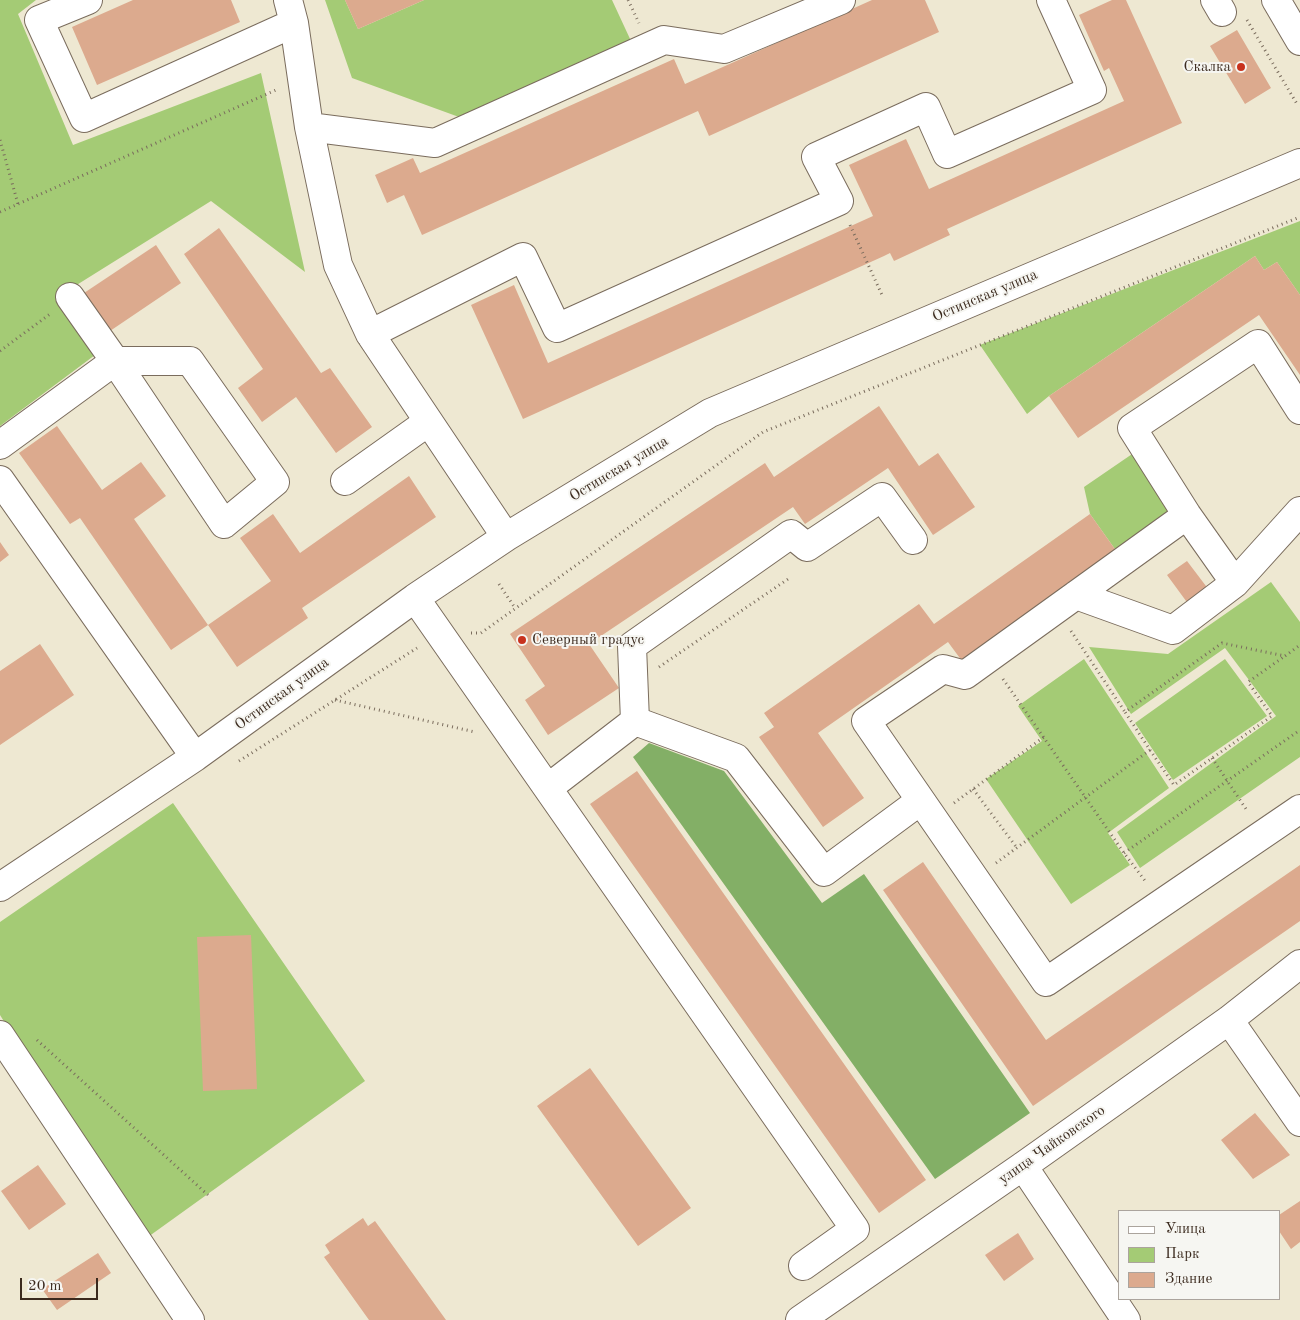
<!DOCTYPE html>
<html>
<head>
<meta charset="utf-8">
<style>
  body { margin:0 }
  #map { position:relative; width:1300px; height:1320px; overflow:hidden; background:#eee8d2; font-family:"Old Standard TT",serif }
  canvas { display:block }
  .legend { position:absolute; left:1118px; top:1210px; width:162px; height:90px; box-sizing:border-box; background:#f6f6f2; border:1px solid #aba49d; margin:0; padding:6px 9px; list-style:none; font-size:15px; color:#3b2a1e }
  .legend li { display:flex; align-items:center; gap:10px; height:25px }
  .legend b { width:25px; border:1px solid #aba49d }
  .scale { position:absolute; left:20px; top:1278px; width:78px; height:22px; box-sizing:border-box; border:2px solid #3b2a1e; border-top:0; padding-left:6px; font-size:15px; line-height:18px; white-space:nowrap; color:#3b2a1e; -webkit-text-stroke:4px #f6f6f2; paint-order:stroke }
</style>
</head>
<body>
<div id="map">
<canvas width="1300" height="1320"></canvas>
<ul class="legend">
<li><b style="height:6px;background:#fff"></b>Улица</li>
<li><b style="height:14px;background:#a4cb75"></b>Парк</li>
<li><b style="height:14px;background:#dcaa8e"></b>Здание</li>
</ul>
<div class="scale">20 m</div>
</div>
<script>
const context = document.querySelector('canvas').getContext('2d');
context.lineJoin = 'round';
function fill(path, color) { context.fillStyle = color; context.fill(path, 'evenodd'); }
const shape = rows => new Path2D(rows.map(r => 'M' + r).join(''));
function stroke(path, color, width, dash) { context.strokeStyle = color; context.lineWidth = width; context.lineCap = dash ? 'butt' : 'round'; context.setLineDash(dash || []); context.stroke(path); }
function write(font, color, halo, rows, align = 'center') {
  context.font = font + ' "Old Standard TT",serif'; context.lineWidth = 4; context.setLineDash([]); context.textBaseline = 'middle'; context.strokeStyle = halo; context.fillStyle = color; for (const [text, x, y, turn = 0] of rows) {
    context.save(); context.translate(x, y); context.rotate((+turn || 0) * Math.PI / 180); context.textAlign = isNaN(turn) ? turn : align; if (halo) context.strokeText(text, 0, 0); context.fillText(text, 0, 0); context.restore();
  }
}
fill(shape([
  [0,0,36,0,18,14,73,145,261,73,305,272,211,201,59,296,95,355,0,426],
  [325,0,345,0,358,29,424,0,612,0,631,41,459,117,352,78],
  [1300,221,1300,295,1277,262,1264,270,1255,256,1049,396,1027,414,980,345],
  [1138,450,1180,514,1117,552,1090,514,1084,487],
  [1271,582,1300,622,1300,757,1140,868,1117,832,1276,716,1225,648,1131,714,1089,647,1168,654],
  [1084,659,1169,788,1108,833,1130,865,1071,904,986,779,1042,741,1018,706],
  [1225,659,1267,716,1173,780,1135,723],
  [173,803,365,1081,141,1242,0,1015,0,922]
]), '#a4cb75');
fill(shape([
  [649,743,724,771,822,903,864,874,1030,1113,935,1179,633,757]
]), '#83af66');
fill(shape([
  [133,0,231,0,240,22,97,85,72,27],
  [345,0,424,0,358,29],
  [872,0,925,0,939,32,709,136,698,111,422,235,404,195,387,203,375,175,413,158,420,173,674,59,685,84],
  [1112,0,1126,0,1182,123,947,229,950,235,894,261,890,253,884,256,523,419,471,305,514,285,548,363,873,216,849,165,906,139,929,189,1124,101,1109,68,1104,71,1079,15],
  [1237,30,1271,88,1245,104,1210,46],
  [219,228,321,373,330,368,372,427,336,453,296,397,262,422,238,388,263,369,184,254],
  [156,245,181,283,110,331,84,293],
  [1255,256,1264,270,1277,262,1300,295,1300,375,1259,315,1078,438,1049,396],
  [879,406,919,466,938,453,975,507,933,535,888,468,805,524,793,507,589,644,619,688,548,735,525,700,545,686,510,634,765,463,774,477],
  [57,426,102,490,141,462,166,496,134,519,208,625,171,650,80,518,70,524,19,453],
  [409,476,436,517,302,608,308,618,237,667,208,625,271,581,240,538,273,514,300,553],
  [1090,514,1117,552,962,661,948,642,818,733,864,798,823,827,759,737,774,727,764,713,919,604,934,624],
  [0,542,9,555,0,562],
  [1187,561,1209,590,1189,605,1167,575],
  [40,644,74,695,0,745,0,671],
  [637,771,926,1180,879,1213,590,804],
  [923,862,1046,1040,1300,865,1300,921,1033,1106,883,890],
  [251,935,257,1089,203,1091,197,937],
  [590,1068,691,1208,638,1246,537,1106],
  [1255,1113,1290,1155,1253,1179,1221,1140],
  [38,1165,66,1204,29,1230,1,1191],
  [1300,1201,1300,1242,1291,1249,1279,1231,1279,1215],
  [363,1218,368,1226,375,1221,446,1320,369,1320,324,1257,330,1253,325,1245],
  [1018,1233,1034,1259,1004,1281,985,1255],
  [98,1253,111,1273,57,1310,42,1289]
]), '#dcaa8e');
const minor = shape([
  [88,0,39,20,84,118,294,23],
  [288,0,294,23,309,127,338,265,370,334,506,537],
  [1215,0,1222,12],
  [1276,0,1300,41],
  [309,127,435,143,664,40,724,49,841,0],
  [370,334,523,257,557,328,839,201,816,157,926,107,947,154,1092,90,1051,0],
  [0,445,115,361,224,524,275,482,190,361,115,361,70,297],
  [0,480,195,757],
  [345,481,428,422],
  [1187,515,965,675,943,669,866,721,1046,982,1300,809],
  [1235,583,1187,515,1132,428,1258,344,1300,410],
  [1076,595,1173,630,1235,583,1300,511],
  [415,598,855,1229,803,1266],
  [635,721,632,646,791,534,807,547,882,497,913,540],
  [548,788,635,721,736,758,824,872,920,801],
  [0,887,195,757,415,598,506,537,710,413,1300,163],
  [1229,1020,1300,1122],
  [0,1035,190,1320],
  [1023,1166,1126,1320],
  [800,1320,1023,1166,1229,1020,1300,964]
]);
stroke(minor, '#7a6c5d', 30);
stroke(shape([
  [628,0,639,23],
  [1247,20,1297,104],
  [0,140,18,204],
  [0,212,276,90],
  [850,225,882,295],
  [0,351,50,314],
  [499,584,515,608],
  [1071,631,1125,712],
  [471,633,481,633,763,432,1300,217],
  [659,667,791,577],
  [1003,679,1124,853,1146,882],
  [335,700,475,732],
  [1150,750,1174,785,1272,716,1248,682,1285,656],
  [1212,758,1248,812],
  [239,761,417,648],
  [973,789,1017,848],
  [954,803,1044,737],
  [1124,853,1300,730],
  [996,863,1150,750,1125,712,1222,643,1285,656,1300,645],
  [37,1040,208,1195]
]), '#7a6c5d', 3, [1, 4]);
stroke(minor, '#fff', 28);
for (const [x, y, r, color] of [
  [1241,67,5,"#c8321e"],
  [522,640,5,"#c8321e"]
]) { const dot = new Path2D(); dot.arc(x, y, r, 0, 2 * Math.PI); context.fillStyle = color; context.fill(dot); stroke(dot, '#f6f6f2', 2); }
write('15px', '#3b2a1e', '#f6f6f2', [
  ["Скалка",1231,67],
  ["Северный градус",532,640,"left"]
], 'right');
write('15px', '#3b2a1e', '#f6f6f2', [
  ["Остинская улица",985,296,-23],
  ["Остинская улица",619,469,-31],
  ["Остинская улица",282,694,-36],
  ["улица Чайковского",1052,1145,-35]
]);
</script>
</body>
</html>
